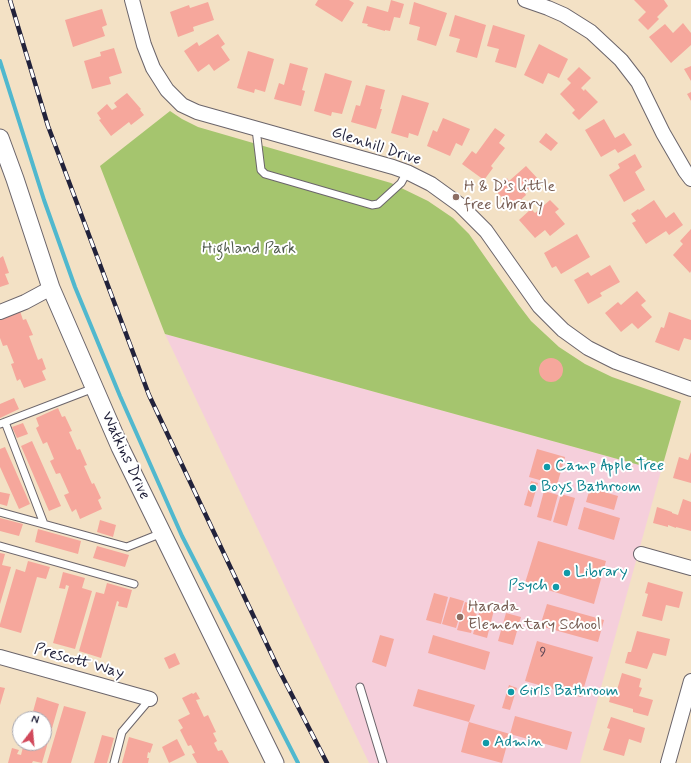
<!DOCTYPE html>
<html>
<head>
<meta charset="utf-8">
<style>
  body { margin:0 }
  #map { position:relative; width:691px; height:763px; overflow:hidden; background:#f3e1c5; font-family:Mynerve,sans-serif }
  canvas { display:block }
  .north { position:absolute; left:12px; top:711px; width:40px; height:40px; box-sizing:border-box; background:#fff; border:1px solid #a7a7b1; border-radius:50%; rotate:16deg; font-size:11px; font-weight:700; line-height:16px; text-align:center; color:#22223b }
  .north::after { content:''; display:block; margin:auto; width:14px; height:18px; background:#d1495b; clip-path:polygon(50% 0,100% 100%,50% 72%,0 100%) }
</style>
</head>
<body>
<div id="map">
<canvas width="691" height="763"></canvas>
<div class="north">N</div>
</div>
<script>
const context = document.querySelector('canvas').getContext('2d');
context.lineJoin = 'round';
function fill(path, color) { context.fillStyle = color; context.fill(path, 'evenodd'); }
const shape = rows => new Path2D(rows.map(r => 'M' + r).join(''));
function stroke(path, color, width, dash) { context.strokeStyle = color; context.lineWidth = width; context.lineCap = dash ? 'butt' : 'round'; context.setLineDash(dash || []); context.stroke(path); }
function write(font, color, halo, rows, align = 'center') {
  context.font = font + ' Mynerve,sans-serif'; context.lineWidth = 4; context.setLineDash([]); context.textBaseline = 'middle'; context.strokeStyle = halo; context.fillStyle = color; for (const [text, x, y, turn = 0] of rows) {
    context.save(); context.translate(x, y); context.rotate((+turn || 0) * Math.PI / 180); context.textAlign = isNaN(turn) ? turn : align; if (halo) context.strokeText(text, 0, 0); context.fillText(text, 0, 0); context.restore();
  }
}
fill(shape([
  [165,334,661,471,580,763,369,763]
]), '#f5cfdb');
fill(shape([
  [170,111,182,119,198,127,391,183,428,201,453,218,469,234,518,304,531,321,559,347,585,364,612,377,681,401,661,471,165,334,100,166]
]), '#a5c56e');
stroke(shape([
  [0,61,44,200,75,287,120,396,182,536,298,763]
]), '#50b8ce', 4);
fill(shape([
  [318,0,349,0,354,3,342,22,315,5],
  [391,0,404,4,400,18,394,17,390,31,385,30,385,31,367,26,368,24,362,23,367,6,388,12],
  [634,0,664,0,668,6,657,17,659,19,648,30,638,20,646,12],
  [208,2,214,20,193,27,194,31,178,37,170,12,189,5,190,8],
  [414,2,447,13,436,46,417,40,420,27,409,24],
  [102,9,107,25,102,27,105,36,73,47,65,20],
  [455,15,486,25,477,58,456,52,460,39,449,36],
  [683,23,691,33,691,45,671,63,649,37,665,24,673,33],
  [493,25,525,35,516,68,495,62,499,49,487,46],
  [218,34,225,44,221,47,230,60,214,71,209,64,198,72,184,51,197,42,199,46],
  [539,44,568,59,559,78,548,73,543,84,524,75],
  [114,48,122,73,109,77,111,84,92,89,84,61,101,56,100,52],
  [248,51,274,59,265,92,255,89,254,93,237,88],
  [290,63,308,68,302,90,305,91,301,106,274,99,279,83,284,85],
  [691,66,691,81,684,69],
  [579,67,591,78,581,88,584,91,585,89,598,102,579,120,572,113,575,110,560,94,571,83,567,79],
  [325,73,352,81,342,114,332,112,331,116,314,111],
  [366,85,385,90,380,109,382,109,376,129,351,122,356,105,360,106],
  [691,92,691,101,687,94],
  [127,93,141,109,140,110,144,115,131,125,129,122,111,136,99,120,101,119,97,113,107,104,112,110,117,107,114,103],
  [402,95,429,103,418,136,409,133,408,138,391,133],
  [443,118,470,129,462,146,456,143,450,156,427,146,433,130,437,132],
  [604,119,615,138,624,133,632,145,618,153,615,149,601,157,585,130],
  [495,128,505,135,499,143,505,148,491,166,493,168,484,180,462,164,472,151,476,154],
  [546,133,558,143,551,151,539,142],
  [635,154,642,167,635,172,645,190,624,202,609,175,620,168,618,164],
  [526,166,539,180,525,193,526,195,512,208,494,189,507,178,509,181],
  [550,200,559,209,555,212,565,224,550,236,545,230,535,238,519,220,531,209,535,213],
  [654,200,666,218,674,212,683,225,669,235,666,231,646,244,632,223,636,221,631,214,638,209,639,210],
  [691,229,691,271,690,273,673,255,683,244,680,241],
  [577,234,590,257,561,274,556,266,552,268,544,253],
  [3,256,9,273,5,274,9,284,0,287,0,258],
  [610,265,620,282,600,293,602,296,588,304,574,280,588,272,591,276],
  [637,291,646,301,641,305,652,317,638,329,632,323,621,332,605,313,618,302,621,305],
  [20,311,23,320,26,319,33,335,29,336,38,360,42,358,46,369,42,371,46,380,24,388,20,379,17,381,11,364,14,363,7,345,3,346,0,338,0,318],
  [669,312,691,320,691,340,684,338,679,351,655,342,661,327,664,328],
  '539 370a12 12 0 1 1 24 0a12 12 0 1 1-24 0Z',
  [14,398,19,409,0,418,0,404],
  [58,408,62,417,65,416,72,431,69,432,77,450,80,449,87,465,84,466,92,484,94,483,101,498,98,500,102,509,80,519,76,509,72,512,64,495,69,493,60,473,56,474,50,461,54,459,47,442,43,444,36,428,39,426,36,418],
  [23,423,28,434,17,438,12,427],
  [32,441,61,506,49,511,21,446],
  [5,447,30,504,19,509,0,467,0,449],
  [537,449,565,457,557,485,529,477],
  [691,452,691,483,673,478,679,457,688,460],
  [531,481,538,483,531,507,524,505],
  [590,488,618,496,614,510,586,502],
  [544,491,558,495,551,521,537,517],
  [0,492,10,494,7,506,0,504],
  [561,494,575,498,567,526,553,522],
  [683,499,691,502,691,531,676,527,676,528,668,525,668,527,653,523,657,507,672,512,672,513,678,515],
  [584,507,620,518,614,540,578,529],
  [0,518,23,524,19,536,0,531],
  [100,520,116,525,113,537,97,532],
  [38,529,81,541,78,554,35,542],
  [538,541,606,561,594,604,525,583],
  [97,546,129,555,125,567,93,558],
  [0,553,5,554,2,565,11,567,0,604],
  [28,561,50,567,46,579,37,577,21,633,0,627,0,624,16,569,25,572],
  [63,572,85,578,82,588,92,591,75,649,53,643,69,586,66,585,65,589,59,588],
  [648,582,683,592,679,608,666,605,662,621,642,616,648,594,645,593],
  [107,583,132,590,127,608,118,606,119,602,117,601,101,658,79,651,96,592,104,594],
  [434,593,448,597,441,624,426,620],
  [450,597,464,601,456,628,442,624],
  [465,602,479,606,471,633,457,630],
  [547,604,604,620,598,642,540,626],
  [481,606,494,610,487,638,473,634],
  [506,613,521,617,513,645,498,641],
  [637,631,670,639,666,656,653,653,647,669,625,663,628,652,631,652],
  [380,635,394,639,386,667,372,662],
  [433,635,490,652,485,670,428,653],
  [537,641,593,657,581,697,525,681],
  [175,653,180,664,169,669,164,658],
  [622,673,641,679,639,687,642,688,639,696,653,700,648,716,633,712,633,709,609,702,613,688,617,690],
  [509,685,517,688,510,710,502,708],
  [0,687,5,688,0,705],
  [418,689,475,705,469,722,413,706],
  [196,692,200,699,196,700,204,717,208,715,216,732,213,733,217,741,214,743,218,751,222,750,229,763,197,763,192,754,195,753,191,745,188,746,180,730,183,728,178,720,190,714,182,698,192,693,193,694],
  [37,697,59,704,42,763,33,761,32,763,8,763,12,748,19,750,17,754,21,755,24,743,44,743,44,719,31,719],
  [64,706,86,712,71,763,47,763],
  [515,716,572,732,567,750,510,734],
  [611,717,645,728,641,743,629,739,624,756,603,750,610,729,607,728],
  [469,722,510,734,502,763,461,752],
  [102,735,114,738,107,763,94,763],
  [129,737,153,744,150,753,148,752,147,758,149,758,148,763,122,763],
  [177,739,185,755,169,763,162,747]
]), '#f6a79c');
const service = shape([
  [256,129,261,170,265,174,372,205,378,204,401,183,407,172],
  [5,422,44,524],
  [0,424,94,388],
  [0,512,127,547,162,533],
  [0,546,134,584],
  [360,687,383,763],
  [114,763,122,732,150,699]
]);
const minor = shape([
  [132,0,144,45,153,68,167,90,182,105,197,112,393,167,407,172,431,184,460,205,486,231,539,306,563,330,588,348,616,362,691,389],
  [525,0,548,8,564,15,591,32,621,60,638,82,663,133,685,171,691,179],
  [0,312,25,302,51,288],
  [641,554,691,568],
  [0,657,150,699],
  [668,763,691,681]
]);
const tertiary = shape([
  [0,138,15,179,51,288,120,447,275,763]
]);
stroke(service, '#6b656b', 9);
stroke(minor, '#6b656b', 16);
stroke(tertiary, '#6b656b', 19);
stroke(service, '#fff', 7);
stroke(minor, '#fff', 14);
stroke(tertiary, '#fff', 17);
const rail = shape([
  [10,0,48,126,149,395,279,670,327,763]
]);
stroke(rail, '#22223b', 4.5);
stroke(rail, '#fff', 3, [9]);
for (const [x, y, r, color] of [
  [456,197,4,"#8d6e63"],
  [547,467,4,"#0f9aa8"],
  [533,488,4,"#0f9aa8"],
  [567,573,4,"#0f9aa8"],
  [556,587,4,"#0f9aa8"],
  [460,617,4,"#8d6e63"],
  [511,692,4,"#0f9aa8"],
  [486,743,4,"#0f9aa8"]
]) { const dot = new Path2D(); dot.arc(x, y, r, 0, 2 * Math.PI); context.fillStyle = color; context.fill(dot); stroke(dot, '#fff', 1.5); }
write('14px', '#574353', null, [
  ["9",543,653]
]);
write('16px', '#22223b', '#fff', [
  ["Glenhill Drive",376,147,18],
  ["Watkins Drive",125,456,65],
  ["Prescott Way",79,662,16]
]);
write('16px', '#785e54', '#fff', [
  ["H & D’s little",464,188],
  ["free library",464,206],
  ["Harada",468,608],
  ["Elementary School",468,626]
], 'left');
write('16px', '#505b4d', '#fff', [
  ["Highland Park",249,250]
]);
write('16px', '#0d838f', '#fff', [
  ["Camp Apple Tree",555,467],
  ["Boys Bathroom",541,488],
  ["Library",575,573],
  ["Psych",548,587,"right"],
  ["Girls Bathroom",519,692],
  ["Admin",494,743]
], 'left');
</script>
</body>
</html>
